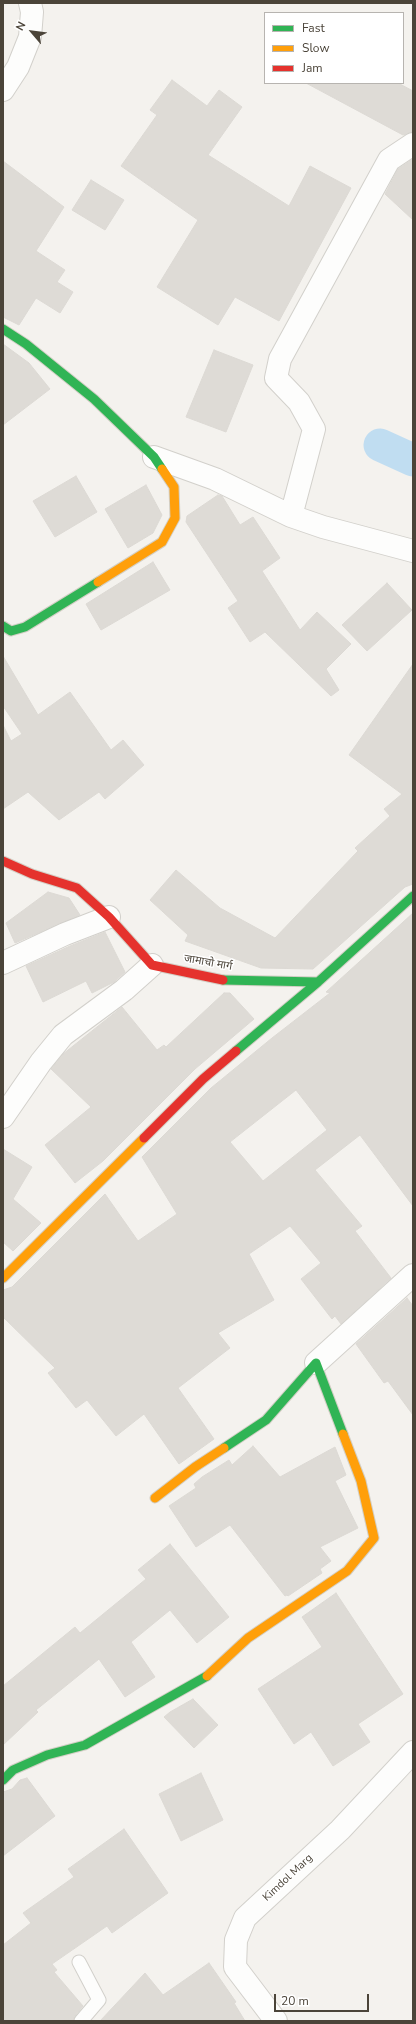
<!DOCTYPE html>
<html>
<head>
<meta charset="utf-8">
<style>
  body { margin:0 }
  #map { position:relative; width:416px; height:2024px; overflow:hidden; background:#f4f2ee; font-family:"Nunito Sans",sans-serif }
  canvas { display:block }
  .frame { position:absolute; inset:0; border:4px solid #4b4439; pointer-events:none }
  .legend { position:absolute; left:264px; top:12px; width:140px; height:72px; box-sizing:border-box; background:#fff; border:1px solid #b7b4b0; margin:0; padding:5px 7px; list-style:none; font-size:12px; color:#4b4439 }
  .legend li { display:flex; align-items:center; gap:8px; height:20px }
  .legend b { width:20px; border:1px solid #b7b4b0 }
  .north { position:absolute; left:12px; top:12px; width:40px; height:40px; -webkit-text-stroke:3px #fff; paint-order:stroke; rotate:298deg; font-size:11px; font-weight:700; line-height:16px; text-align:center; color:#4b4439 }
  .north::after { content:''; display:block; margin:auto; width:14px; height:18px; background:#4b4439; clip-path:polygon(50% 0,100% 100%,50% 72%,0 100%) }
  .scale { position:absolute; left:274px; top:1994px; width:95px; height:18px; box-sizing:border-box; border:2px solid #4b4439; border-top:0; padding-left:5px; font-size:12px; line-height:14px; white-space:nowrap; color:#4b4439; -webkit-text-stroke:3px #fff; paint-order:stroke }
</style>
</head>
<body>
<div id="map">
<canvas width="416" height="2024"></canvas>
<div class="frame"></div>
<ul class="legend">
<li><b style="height:5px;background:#30b455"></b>Fast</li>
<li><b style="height:5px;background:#ff9f0a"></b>Slow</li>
<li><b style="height:5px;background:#e5322d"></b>Jam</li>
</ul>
<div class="north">N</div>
<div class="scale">20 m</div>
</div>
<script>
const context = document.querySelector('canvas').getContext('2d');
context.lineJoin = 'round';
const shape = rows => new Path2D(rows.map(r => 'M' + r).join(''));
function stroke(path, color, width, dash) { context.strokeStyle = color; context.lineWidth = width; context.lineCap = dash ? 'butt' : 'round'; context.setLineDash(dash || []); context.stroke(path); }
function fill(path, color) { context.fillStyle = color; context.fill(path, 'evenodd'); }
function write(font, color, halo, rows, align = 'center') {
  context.font = font + ' "Nunito Sans","Noto Sans Devanagari",sans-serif'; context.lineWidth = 3; context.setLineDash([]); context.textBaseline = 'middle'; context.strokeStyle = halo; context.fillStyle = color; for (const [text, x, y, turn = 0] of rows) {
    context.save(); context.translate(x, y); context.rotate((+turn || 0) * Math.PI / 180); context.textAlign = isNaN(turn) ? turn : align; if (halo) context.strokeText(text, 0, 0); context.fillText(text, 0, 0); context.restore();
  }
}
stroke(shape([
  [380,445,413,460]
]), '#c0ddf1', 33);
const building = shape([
  [172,80,207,106,219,90,242,107,208,155,289,206,310,166,351,188,279,321,235,297,218,325,157,287,198,220,121,166,157,115,150,110,172,80],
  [306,83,398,83,413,91,413,132,403,135,306,83],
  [413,159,413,220,385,194,398,169,413,159],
  [3,161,64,207,36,251,65,270,57,282,73,292,60,313,36,298,19,325,3,317,3,161],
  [91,180,124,200,105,230,72,210,91,180],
  [3,344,29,363,50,389,3,425,3,344],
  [214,350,253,365,226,432,186,417,214,350],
  [76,476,97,512,55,537,33,501,76,476],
  [146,485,162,515,153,533,128,548,105,509,146,485],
  [218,495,222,496,240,525,253,517,280,558,262,571,300,630,317,612,351,644,326,669,339,690,331,696,265,632,250,642,228,608,238,601,186,522,187,516,218,495],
  [153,562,170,590,101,630,86,604,153,562],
  [387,583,412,610,367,651,342,625,387,583],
  [3,656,38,715,70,692,111,750,123,740,144,765,105,799,99,792,59,820,28,792,3,809,3,725,11,741,22,734,3,706,3,656],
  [413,664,413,884,405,887,313,969,261,968,185,941,188,935,150,900,176,870,220,908,275,938,358,851,355,848,390,816,384,809,402,794,349,755,413,664],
  [48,892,69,898,80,915,15,943,6,923,48,892],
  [413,913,413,1206,360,1135,315,1170,362,1226,355,1231,391,1278,341,1324,335,1316,332,1319,301,1279,321,1263,290,1226,249,1254,274,1300,218,1333,230,1348,178,1388,214,1439,179,1464,144,1414,116,1436,87,1400,76,1408,48,1373,55,1368,3,1317,3,1290,12,1287,105,1194,138,1241,177,1214,142,1157,211,1088,272,1038,330,993,326,992,413,913],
  [296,1090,327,1130,263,1181,230,1142,296,1090],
  [105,932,125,972,114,982,92,993,86,981,43,1002,26,966,70,946,105,932],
  [224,993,230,993,254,1019,195,1069,103,1161,75,1183,45,1145,91,1107,51,1069,63,1054,122,1007,157,1050,164,1045,166,1047,224,993],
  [3,1149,32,1167,13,1199,41,1223,13,1251,3,1242,3,1149],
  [407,1298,413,1306,413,1415,388,1381,384,1383,356,1344,407,1298],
  [253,1446,280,1477,335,1447,346,1475,335,1481,358,1528,320,1547,331,1561,320,1569,322,1573,288,1596,287,1595,285,1596,230,1525,196,1547,169,1506,196,1488,194,1484,202,1477,229,1460,232,1465,253,1446],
  [170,1544,229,1617,197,1643,170,1610,131,1642,155,1677,125,1697,99,1659,36,1710,38,1712,3,1745,3,1686,75,1627,80,1633,146,1579,138,1570,170,1544],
  [336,1593,403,1694,358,1724,370,1742,333,1766,311,1732,294,1744,258,1689,322,1647,302,1617,336,1593],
  [193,1699,218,1725,194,1748,164,1717,170,1712,193,1699],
  [201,1773,223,1820,181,1841,159,1794,201,1773],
  [27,1778,55,1816,3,1856,3,1792,12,1789,20,1780,27,1778],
  [124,1829,168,1893,112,1933,107,1926,52,1964,57,1970,54,1972,83,2006,75,2016,73,2021,3,2021,3,1945,31,1923,23,1913,74,1877,68,1869,124,1829],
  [209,1963,236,2002,234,2003,245,2021,100,2021,145,1973,163,1995,209,1963]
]);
fill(building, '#dedbd6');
stroke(building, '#dcd9d4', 1);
const lane = shape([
  [79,1962,99,2000,81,2021]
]);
const street = shape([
  [3,90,18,67,30,37,32,12,30,3],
  [154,457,215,479,291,516,323,527,413,551],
  [291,516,314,429,299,402,276,378,280,359,389,160,413,144],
  [3,963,65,934,109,917],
  [3,1117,41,1062,63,1035,124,990,152,965],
  [316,1363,413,1275],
  [276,2021,235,1967,236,1940,245,1918,340,1830,413,1752]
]);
const fast = shape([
  [3,329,26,344,94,399,154,457,162,469],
  [3,626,11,631,25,627,98,582],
  [223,980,318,982,413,896],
  [236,1051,318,982],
  [224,1448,266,1420,316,1363,343,1434],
  [3,1780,13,1770,47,1755,85,1745,207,1676]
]);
const slow = shape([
  [98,582,162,542,175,518,174,487,162,469],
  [3,1278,144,1138],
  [155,1498,195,1467,224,1448],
  [207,1676,248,1638,347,1571,374,1538,361,1481,343,1434]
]);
const jam = shape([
  [3,861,32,874,77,888,109,917,152,965,223,980],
  [144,1138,203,1079,236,1051]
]);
stroke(lane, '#d2d0cb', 15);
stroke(street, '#d2d0cb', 24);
stroke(fast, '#d3cfc5', 11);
stroke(slow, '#d3cfc5', 11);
stroke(jam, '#d3cfc5', 11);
stroke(lane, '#fdfdfc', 13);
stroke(street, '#fdfdfc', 22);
stroke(fast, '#30b455', 9);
stroke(slow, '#ff9f0a', 9);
stroke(jam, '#e5322d', 9);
write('11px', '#4b4439', '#fff', [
  ["जामाचो मार्ग",208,963,10],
  ["Kimdol Marg",288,1878,-43]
]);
</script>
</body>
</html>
